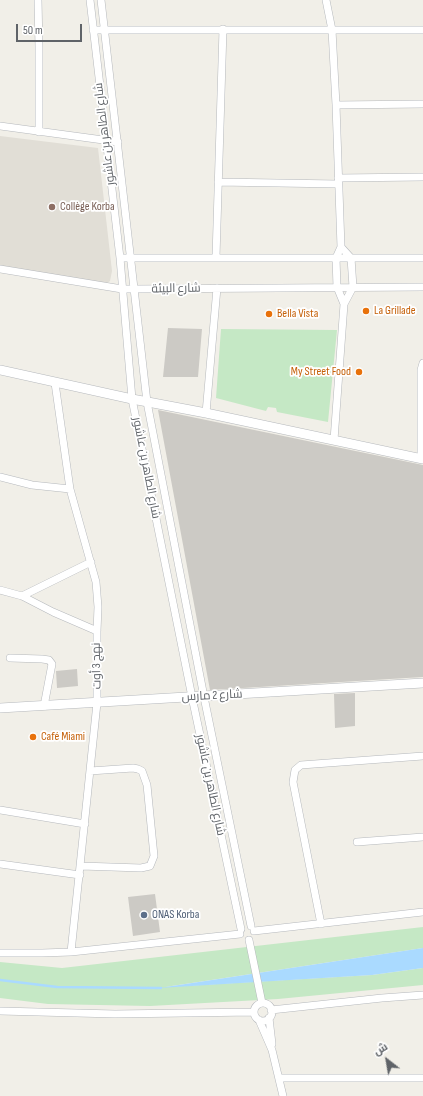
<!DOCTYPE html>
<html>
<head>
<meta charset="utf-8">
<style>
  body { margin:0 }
  #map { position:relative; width:423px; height:1096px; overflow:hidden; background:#f1efe8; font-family:"Sofia Sans Condensed",Cairo,sans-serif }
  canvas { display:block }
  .north { position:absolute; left:367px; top:1040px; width:40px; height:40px; -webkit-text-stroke:3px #fff; paint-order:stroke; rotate:329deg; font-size:11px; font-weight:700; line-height:16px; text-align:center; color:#5f6368 }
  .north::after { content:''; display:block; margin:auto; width:14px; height:18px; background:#5f6368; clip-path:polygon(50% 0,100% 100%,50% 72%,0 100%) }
  .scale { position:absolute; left:16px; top:24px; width:66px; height:18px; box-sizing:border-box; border:2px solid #5f6368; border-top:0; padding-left:5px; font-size:12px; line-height:14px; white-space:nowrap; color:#5f6368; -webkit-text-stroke:3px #fff; paint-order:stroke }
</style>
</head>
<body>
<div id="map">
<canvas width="423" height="1096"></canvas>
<div class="north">ش</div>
<div class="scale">50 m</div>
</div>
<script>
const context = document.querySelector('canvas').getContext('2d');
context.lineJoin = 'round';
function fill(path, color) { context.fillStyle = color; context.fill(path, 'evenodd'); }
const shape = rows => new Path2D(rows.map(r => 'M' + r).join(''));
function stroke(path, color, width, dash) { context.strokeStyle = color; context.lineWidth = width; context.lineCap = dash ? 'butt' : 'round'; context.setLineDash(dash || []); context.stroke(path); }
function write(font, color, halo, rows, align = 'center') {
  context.font = font + ' "Sofia Sans Condensed",Cairo,sans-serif'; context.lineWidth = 3.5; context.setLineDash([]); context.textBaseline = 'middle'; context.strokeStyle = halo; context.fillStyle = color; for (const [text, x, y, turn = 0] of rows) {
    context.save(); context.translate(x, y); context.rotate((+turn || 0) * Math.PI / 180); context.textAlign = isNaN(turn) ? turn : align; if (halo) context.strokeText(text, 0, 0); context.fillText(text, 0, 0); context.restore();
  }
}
fill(shape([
  [0,136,98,148,112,271,110,281,104,285,0,267]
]), '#e1ded6');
fill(shape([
  [221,329,337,330,328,422,277,412,276,408,268,407,266,411,216,398],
  [423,927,423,948,165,987,372,975,423,968,423,985,278,999,150,1006,48,1004,0,998,0,962,62,968]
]), '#c5e8c5');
fill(shape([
  [423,948,423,968,372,975,159,988]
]), '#aadaff');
stroke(shape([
  [0,980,57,987,161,988]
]), '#aadaff', 2.5);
fill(shape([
  [168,328,202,329,198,377,163,377],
  [158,410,423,465,423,677,210,690],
  [77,669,78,686,57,688,56,671],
  [355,693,355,726,335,728,334,694],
  [155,894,160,932,133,936,128,897]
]), '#cccac5');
const minor = shape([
  [38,0,39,47,39,132],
  [90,0,120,258,132,399,192,697,241,929],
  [101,0,147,402,204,697,251,926],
  [326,0,332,30,336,105,341,247,336,258,337,287,344,304],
  [93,30,423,30],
  [336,105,423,104],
  [0,126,118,142],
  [338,178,423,177],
  [218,182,338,184],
  [216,257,223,29],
  [120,258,423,258],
  [0,269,122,289,135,289,423,287],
  [55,383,70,489,96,582,98,607,97,631,97,703,71,952],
  [206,413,217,288],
  [334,440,344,304,353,287,351,258,341,247],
  [421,459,421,370,423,363],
  [0,477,32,485,70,489],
  [0,590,22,596,53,612,97,631],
  [22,596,91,562],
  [10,658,42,659,49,660,52,664,44,706],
  [0,810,85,824],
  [357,842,423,837],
  [0,864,80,875],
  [81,866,141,868,150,866,154,856,147,785,142,771,138,769,133,768,90,771],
  [321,924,293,782,295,770,301,765,423,756],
  [254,931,423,912],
  [249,940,262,1003],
  [0,953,42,953,71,952,240,934],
  '254 1012a9 9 0 1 1 18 0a9 9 0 1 1-18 0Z',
  [271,1010,382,998,423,995],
  [0,1011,115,1014,254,1012],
  [269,1018,272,1044],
  [259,1020,272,1050,283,1096],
  [279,1078,423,1078]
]);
const tertiary = shape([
  [0,370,132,399,206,413,423,459],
  [0,708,423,683]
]);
stroke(minor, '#b5b8bc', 8);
stroke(tertiary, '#b5b8bc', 10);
stroke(minor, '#fff', 7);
stroke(tertiary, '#fff', 9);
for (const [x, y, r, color] of [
  [52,207,4,"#8d6e63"],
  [366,311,4,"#e8710a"],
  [269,314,4,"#e8710a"],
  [359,372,4,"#e8710a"],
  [33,737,4,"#e8710a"],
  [144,915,4,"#5c6f8a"]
]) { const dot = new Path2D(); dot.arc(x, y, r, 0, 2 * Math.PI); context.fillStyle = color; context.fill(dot); stroke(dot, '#fff', 1.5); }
write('12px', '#5f6368', '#fff', [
  ["شارع الطاهر بن عاشور",105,134,-97],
  ["شارع البيئة",176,289,-1],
  ["شارع الطاهر بن عاشور",146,468,79],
  ["نهج 3 أوت",97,666,-91],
  ["شارع 2 مارس",212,696,-3],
  ["شارع الطاهر بن عاشور",210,785,78]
]);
write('12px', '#785e54', '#fff', [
  ["Collège Korba",60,207]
], 'left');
write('12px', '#c56008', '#fff', [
  ["La Grillade",374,311],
  ["Bella Vista",277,314],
  ["My Street Food",351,372,"right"],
  ["Café Miami",41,737]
], 'left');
write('12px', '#4e5e75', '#fff', [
  ["ONAS Korba",152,915]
], 'left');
</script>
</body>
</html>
